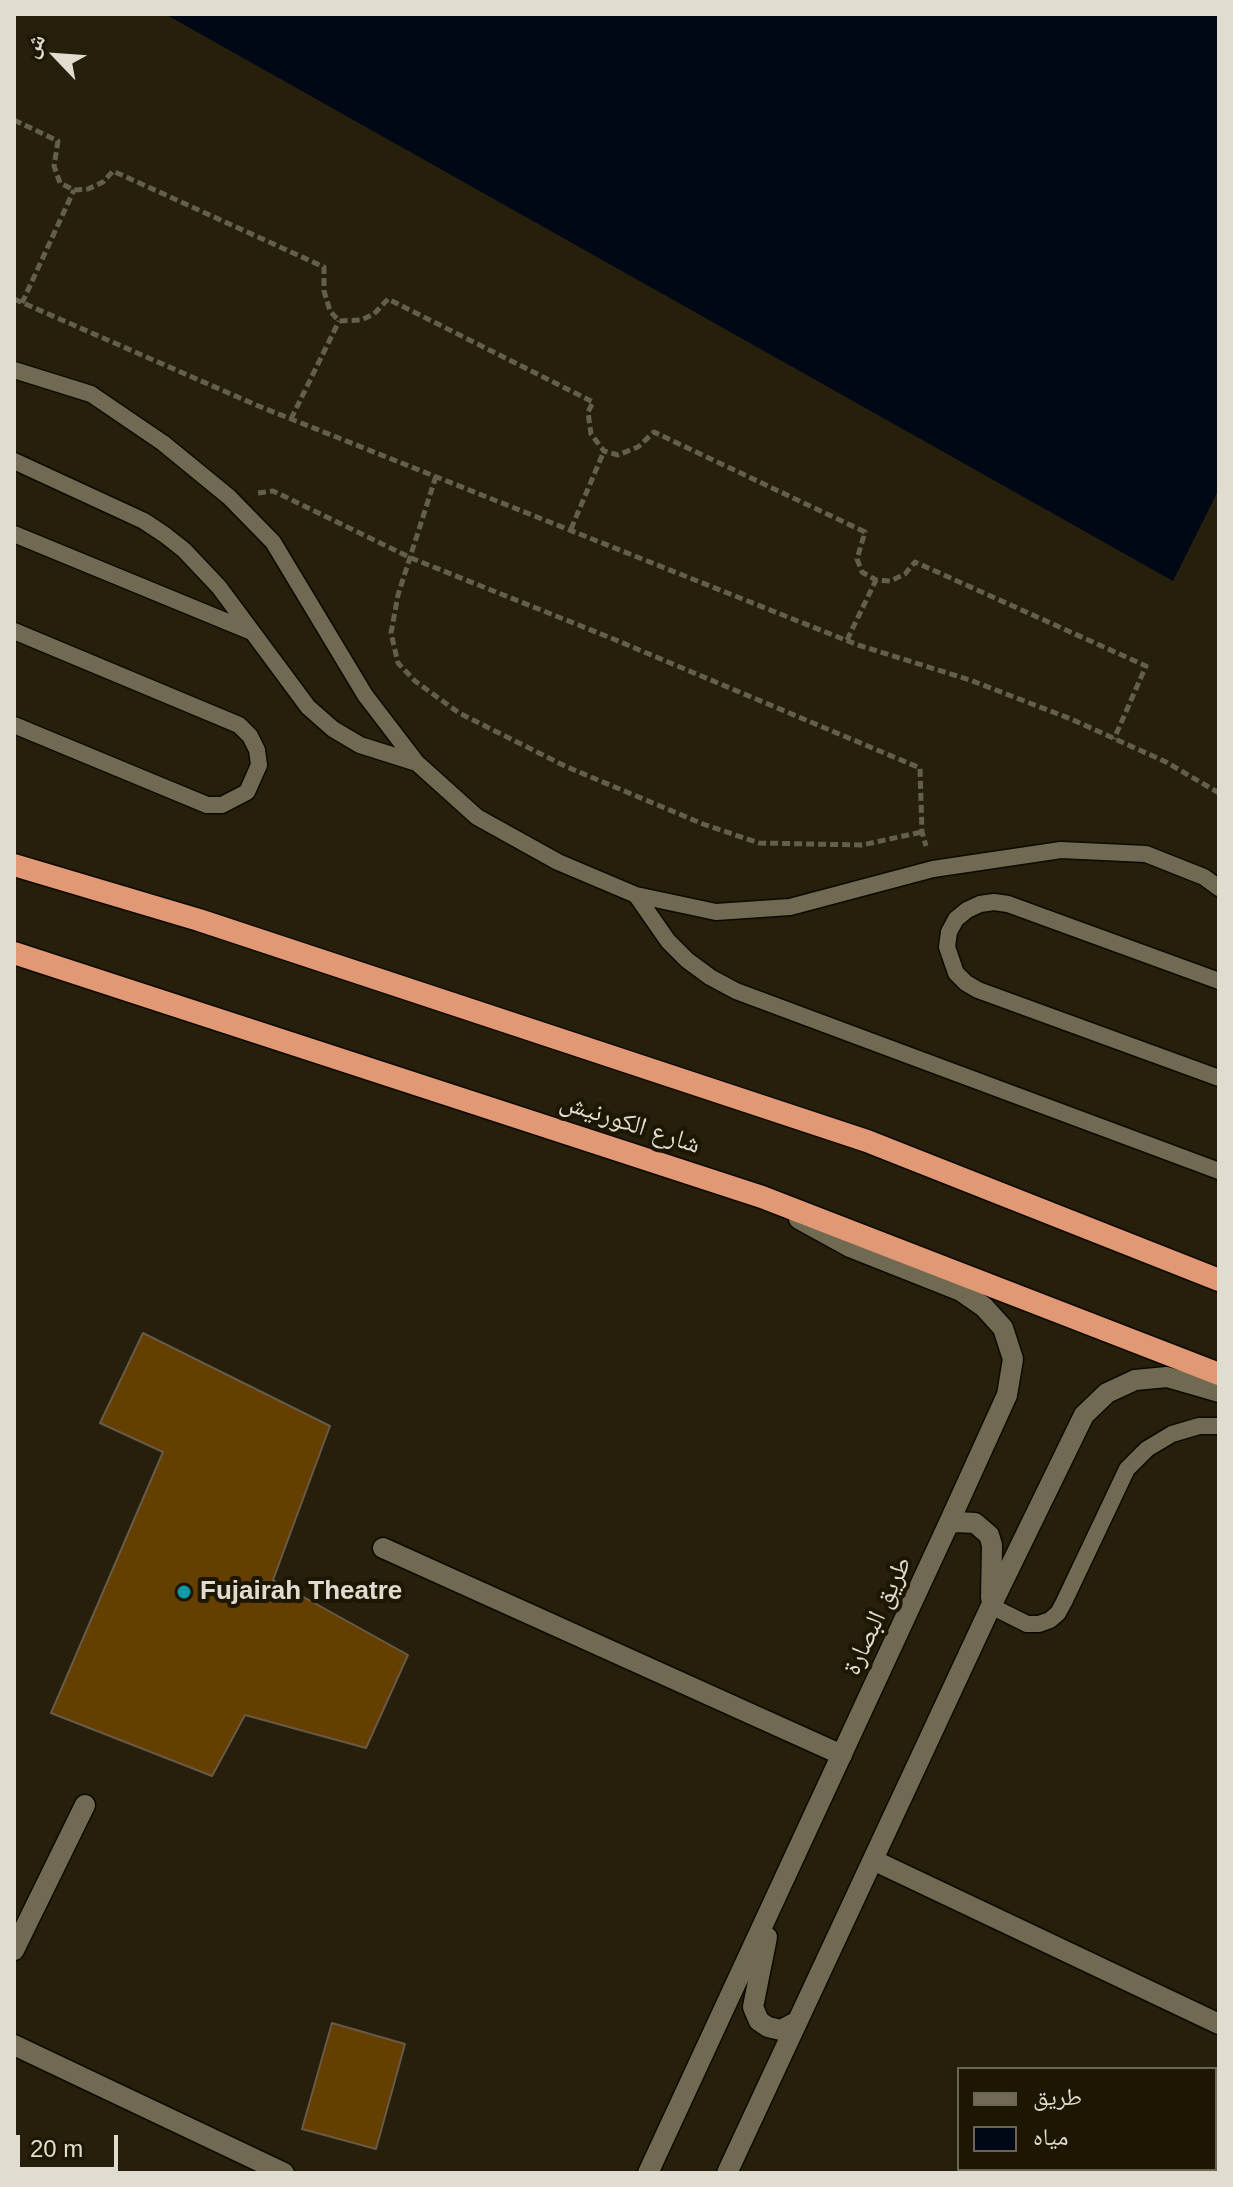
<!DOCTYPE html>
<html>
<head>
<meta charset="utf-8">
<style>
  body { margin:0 }
  #map { position:relative; width:1233px; height:2187px; overflow:hidden; background:#251f0b; font-family:Arial,"Noto Naskh Arabic",sans-serif }
  canvas { display:block }
  .frame { position:absolute; inset:0; border:16px solid #e0dcd0; pointer-events:none }
  .legend { position:absolute; left:957px; top:2067px; width:260px; height:104px; box-sizing:border-box; background:#1c1603; border:2px solid #6a6555; margin:0; padding:10px 14px; list-style:none; font-size:24px; color:#e0dcd0 }
  .legend li { display:flex; align-items:center; gap:16px; height:40px }
  .legend b { width:40px; border:2px solid #6a6555 }
  .north { position:absolute; left:16px; top:16px; width:80px; height:80px; -webkit-text-stroke:6px #1c1603; paint-order:stroke; rotate:295deg; font-size:22px; font-weight:700; line-height:32px; text-align:center; color:#e0dcd0 }
  .north::after { content:''; display:block; margin:auto; width:28px; height:36px; background:#e0dcd0; clip-path:polygon(50% 0,100% 100%,50% 72%,0 100%) }
  .scale { position:absolute; left:16px; top:2135px; width:102px; height:36px; box-sizing:border-box; border:4px solid #e0dcd0; border-top:0; padding-left:10px; font-size:24px; line-height:28px; white-space:nowrap; color:#e0dcd0; -webkit-text-stroke:6px #1c1603; paint-order:stroke }
</style>
</head>
<body>
<div id="map">
<canvas width="1233" height="2187"></canvas>
<div class="frame"></div>
<ul class="legend">
<li><b style="height:10px;background:#716a53"></b>طريق</li>
<li><b style="height:22px;background:#000816"></b>مياه</li>
</ul>
<div class="north">ش</div>
<div class="scale">20 m</div>
</div>
<script>
const context = document.querySelector('canvas').getContext('2d');
context.lineJoin = 'round';
function fill(path, color) { context.fillStyle = color; context.fill(path, 'evenodd'); }
const shape = rows => new Path2D(rows.map(r => 'M' + r).join(''));
function stroke(path, color, width, dash) { context.strokeStyle = color; context.lineWidth = width; context.lineCap = dash ? 'butt' : 'round'; context.setLineDash(dash || []); context.stroke(path); }
function write(font, color, halo, rows, align = 'center') {
  context.font = font + ' Arial,"Noto Naskh Arabic",sans-serif'; context.lineWidth = 8; context.setLineDash([]); context.textBaseline = 'middle'; context.strokeStyle = halo; context.fillStyle = color; for (const [text, x, y, turn = 0] of rows) {
    context.save(); context.translate(x, y); context.rotate((+turn || 0) * Math.PI / 180); context.textAlign = isNaN(turn) ? turn : align; if (halo) context.strokeText(text, 0, 0); context.fillText(text, 0, 0); context.restore();
  }
}
fill(shape([
  [165,14,1219,14,1219,489,1173,581]
]), '#000816');
const building = shape([
  [143,1333,330,1426,273,1580,408,1655,366,1748,245,1715,212,1776,51,1713,163,1452,100,1423,143,1333],
  [332,2023,405,2044,376,2149,302,2129,332,2023]
]);
fill(building, '#653f00');
stroke(building, '#695947', 2);
const service = shape([
  [14,370,91,394,163,443,229,497,273,542,365,695,417,763,477,817,558,862,636,895,716,912,790,907,933,869,1061,850,1146,854,1204,877,1219,888],
  [14,461,144,521,165,535,184,550,219,587,308,707,333,729,360,745,417,763],
  [14,534,252,632],
  [14,631,239,725,250,736,257,750,259,765,247,792,222,805,207,805,14,725],
  [636,895,668,941,687,960,710,977,736,991,1219,1171],
  [1219,981,1008,904,994,902,980,904,967,910,956,919,949,932,947,947,956,973,966,983,978,990,1219,1078],
  [991,1606,1027,1624,1039,1624,1050,1620,1058,1613,1064,1602,1127,1469,1147,1449,1172,1434,1199,1426,1219,1426]
]);
const minor = shape([
  [383,1548,842,1755],
  [873,1860,1219,2024],
  [14,1950,85,1805],
  [14,2045,284,2173]
]);
const tertiary = shape([
  [948,1525,956,1522,975,1523,989,1535,992,1545,991,1598],
  [767,1937,753,2007,759,2021,768,2027,781,2030,798,2021],
  [648,2173,948,1525,1007,1395,1013,1359,1003,1328,984,1307,961,1291,850,1247,799,1219],
  [727,2173,991,1606,1084,1415,1107,1393,1135,1380,1167,1377,1219,1392]
]);
const trunk = shape([
  [14,865,199,920,867,1141,1219,1280],
  [14,953,762,1197,1219,1374]
]);
stroke(service, '#0e0900', 19);
stroke(minor, '#0e0900', 23);
stroke(tertiary, '#0e0900', 23);
stroke(trunk, '#0e0900', 25);
stroke(shape([
  [14,120,58,141,54,166,60,183,74,190,88,189,103,182,113,171,324,267,324,291,330,311,339,321,361,320,374,314,388,299,593,402,588,412,591,434,604,451,618,455,638,447,654,432,865,532,857,559,862,572,876,580,890,581,905,574,915,562,1146,666,1114,739],
  [14,299,256,405,858,645,970,680,1071,719,1166,762,1219,793],
  [22,303,74,190],
  [291,419,339,321],
  [436,476,398,595,391,633,398,663,415,681,459,713,567,767,703,824,759,843,862,845,922,832],
  [258,493,273,491,411,558,611,638,920,768,922,832,926,846],
  [571,529,604,451],
  [847,640,876,580]
]), '#645e4d', 5, [8, 4]);
stroke(service, '#716a53', 16);
stroke(minor, '#716a53', 20);
stroke(tertiary, '#716a53', 20);
stroke(trunk, '#e19874', 22);
for (const [x, y, r, color] of [
  [184,1592,8,"#0f9aa8"]
]) { const dot = new Path2D(); dot.arc(x, y, r, 0, 2 * Math.PI); context.fillStyle = color; context.fill(dot); stroke(dot, '#1c1603', 3); }
write('26px', '#e0dcd0', '#1c1603', [
  ["شارع الكورنيش",630,1124,18],
  ["طريق البصارة",878,1616,-65]
]);
write('bold 26px', '#e0dcd0', '#1c1603', [
  ["Fujairah Theatre",200,1592]
], 'left');
</script>
</body>
</html>
